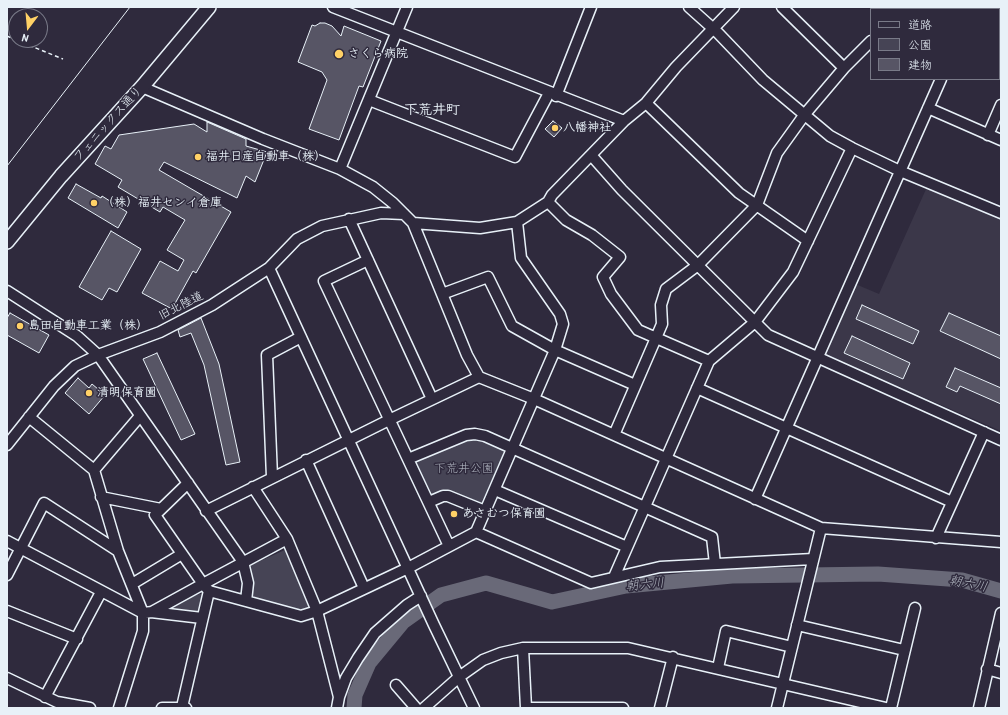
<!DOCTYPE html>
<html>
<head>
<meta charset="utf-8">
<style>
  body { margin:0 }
  #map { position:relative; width:1008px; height:715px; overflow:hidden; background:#2f2a3d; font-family:"Patrick Hand","Klee One",sans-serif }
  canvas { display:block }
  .frame { position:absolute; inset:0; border:8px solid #e8f1f8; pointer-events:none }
  .legend { position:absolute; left:870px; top:8px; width:130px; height:72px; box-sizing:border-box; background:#2f2a3d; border:1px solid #797a88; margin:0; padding:5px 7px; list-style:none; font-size:12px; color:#e8f1f8 }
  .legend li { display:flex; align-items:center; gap:8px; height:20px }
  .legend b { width:20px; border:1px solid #797a88 }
  .north { position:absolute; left:8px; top:8px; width:40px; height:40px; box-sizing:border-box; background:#2f2a3d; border:1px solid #797a88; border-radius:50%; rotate:196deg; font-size:11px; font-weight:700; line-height:16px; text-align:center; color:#e8f1f8 }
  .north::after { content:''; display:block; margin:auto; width:14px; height:18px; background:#ffd166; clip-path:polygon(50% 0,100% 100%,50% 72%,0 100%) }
</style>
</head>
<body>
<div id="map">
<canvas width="1008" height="715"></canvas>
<div class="frame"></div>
<ul class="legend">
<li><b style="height:5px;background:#2f2a3d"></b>道路</li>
<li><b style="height:11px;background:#464455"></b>公園</li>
<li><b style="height:11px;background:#575565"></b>建物</li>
</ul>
<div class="north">N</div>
</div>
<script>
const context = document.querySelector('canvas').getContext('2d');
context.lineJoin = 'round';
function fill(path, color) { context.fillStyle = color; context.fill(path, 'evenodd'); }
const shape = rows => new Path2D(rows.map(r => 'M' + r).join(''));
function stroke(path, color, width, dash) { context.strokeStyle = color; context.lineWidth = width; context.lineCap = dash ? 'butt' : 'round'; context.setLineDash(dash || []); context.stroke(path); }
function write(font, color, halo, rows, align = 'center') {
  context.font = font + ' "Patrick Hand","Klee One",sans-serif'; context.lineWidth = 3; context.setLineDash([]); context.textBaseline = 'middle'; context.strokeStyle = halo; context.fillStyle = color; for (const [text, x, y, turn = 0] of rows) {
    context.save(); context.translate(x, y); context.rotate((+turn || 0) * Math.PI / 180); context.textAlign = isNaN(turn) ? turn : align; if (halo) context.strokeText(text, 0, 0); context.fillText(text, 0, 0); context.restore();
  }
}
fill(shape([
  [927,187,1001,219,1001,431,824,354,853,283,879,294]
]), '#3b3749');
fill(shape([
  [468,437,479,437,506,448,479,508,433,496,414,459],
  [287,549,309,608,297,610,253,599,251,565],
  [204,593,199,613,159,610,182,599]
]), '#464455');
stroke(shape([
  [354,708,355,695,369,663,403,622,441,595,486,583,552,602,626,586,732,576,878,574,962,580,1001,591]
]), '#696978', 15);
const building = shape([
  [320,23,325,23,332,26,341,36,344,26,381,41,363,87,359,86,339,140,309,129,327,80,322,72,298,62,312,25,315,26,320,23],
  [553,121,562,128,554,137,545,129,553,121],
  [207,122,246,139,246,146,267,152,255,182,246,176,237,198,164,162,159,170,231,212,196,273,193,271,172,309,142,293,160,261,178,271,184,260,167,250,185,220,163,207,160,212,118,187,122,180,95,164,105,146,111,149,119,135,194,124,207,132,207,122],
  [76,184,101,198,102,196,127,212,118,228,68,198,76,184],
  [111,231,141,249,117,292,109,288,102,300,79,287,111,231],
  [862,305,919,331,913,344,856,319,862,305],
  [10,313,49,335,39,353,7,335,7,318,10,313],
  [949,313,1001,336,1001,359,940,331,949,313],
  [201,318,219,364,240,462,226,465,204,365,191,333,180,337,178,330,201,318],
  [852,336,910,363,903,379,844,353,852,336],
  [157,353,195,434,181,440,143,359,157,353],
  [955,368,1001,388,1001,404,960,386,957,392,946,387,955,368],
  [78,378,89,388,92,384,105,395,89,414,65,393,78,378]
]);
fill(building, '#575565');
stroke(building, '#e8f1f8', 1);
const minor = shape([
  [333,7,624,121],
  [689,7,718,33,763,80,830,136,852,148,900,171,1001,213],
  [782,7,844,68],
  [879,7,881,9],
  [900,9,902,7],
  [972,9,973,7],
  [142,87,263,139,340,169,373,187,393,203,413,223,467,355,479,377,534,399,821,528,1001,542],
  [556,96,591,7],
  [369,100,515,157,549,93],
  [646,103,739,193,808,241],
  [928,108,1001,140],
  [988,135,1001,105],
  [591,155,622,190,768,335,1001,440],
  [340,169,407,7],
  [548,202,566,220,592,235,620,257,603,277,611,294,638,330,709,361],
  [349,219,432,399],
  [413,223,480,228,517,222,548,202,552,195,624,121,646,103,676,67,734,7],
  [368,260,324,281,449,546],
  [269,268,434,625,474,708],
  [7,291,77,336,98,355,243,562,248,583,246,601],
  [442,294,488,277,512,326,555,350,635,385],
  [697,388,952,502],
  [29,417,94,470],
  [614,435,662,324,661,305,666,289,698,265,757,205,777,153,805,114,844,68,871,41],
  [7,445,54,386,75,366,98,355,160,332,212,305,269,268,297,239,322,226,381,213,404,214],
  [408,459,466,435,475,434,485,436,712,537,715,564],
  [306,460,364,588],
  [272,477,267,355,301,337],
  [188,483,155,515,203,584,287,539],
  [253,487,287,539,317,611,339,697,337,708],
  [495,490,627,547],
  [101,497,161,509],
  [755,499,941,79],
  [429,502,443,496,448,496,485,511],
  [206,511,389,420,479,377],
  [476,532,591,583,660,567,813,559],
  [936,538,984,432],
  [7,541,143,613,152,612,203,584,209,591,301,616,317,611,408,568,476,532,555,350,563,324,560,314,521,258,517,222],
  [7,575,44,503,118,551],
  [614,577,709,361,755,322,793,272,852,148],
  [132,584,182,554],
  [7,611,77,639],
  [151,612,202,618],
  [797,625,904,650],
  [523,648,526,708,623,708],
  [718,668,726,631,792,647],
  [987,669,1001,673],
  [7,678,57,702,90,708],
  [396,685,416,708],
  [45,697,101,592],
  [339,697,346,678,358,658,375,633,407,605,421,596],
  [182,707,209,591],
  [119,708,143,631,143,613,118,551,94,470,140,416],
  [162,708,186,708],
  [424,708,459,677,483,660,501,653,523,648,628,648,886,708],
  [660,708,673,657],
  [777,708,821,528],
  [891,708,915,608],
  [979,708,1001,613]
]);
const major = shape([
  [7,242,61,176,142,87,209,7]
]);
stroke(minor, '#e8f1f8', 13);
stroke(major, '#e8f1f8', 16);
stroke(shape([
  [7,36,16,40],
  [16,40,63,59]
]), '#e8f1f8', 1.5, [4, 3]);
stroke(minor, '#2f2a3d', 10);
stroke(major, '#2f2a3d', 13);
stroke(shape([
  [7,166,130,7]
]), '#e8f1f8', 1);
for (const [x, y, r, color] of [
  [339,54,5,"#ffd166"],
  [555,128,4,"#ffd166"],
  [198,157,4,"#ffd166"],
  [94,203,4,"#ffd166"],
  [20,326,4,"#ffd166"],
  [89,393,4,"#ffd166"],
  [454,514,4,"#ffd166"]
]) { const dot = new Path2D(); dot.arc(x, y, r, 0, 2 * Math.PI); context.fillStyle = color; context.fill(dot); stroke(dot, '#2f2a3d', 1.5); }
write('bold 12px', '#e8f1f8', '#2f2a3d', [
  ["さくら病院",348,54],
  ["八幡神社",563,128],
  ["福井日産自動車（株）",206,157],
  ["（株）福井センイ倉庫",102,203],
  ["島田自動車工業（株）",28,326],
  ["清明保育園",97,393],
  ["あさむつ保育園",462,514]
], 'left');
write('12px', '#e8f1f8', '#2f2a3d', [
  ["フェニックス通り",108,124,-48],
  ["旧北陸道",181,306,-27]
]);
write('12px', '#afb4bf', '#2f2a3d', [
  ["下荒井公園",464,469]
]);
write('italic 13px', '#afb4be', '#2f2a3d', [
  ["朝六川",968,584,11],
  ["朝六川",645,585,-6]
]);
write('bold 14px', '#e8f1f8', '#2f2a3d', [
  ["下荒井町",432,110]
]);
</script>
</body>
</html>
